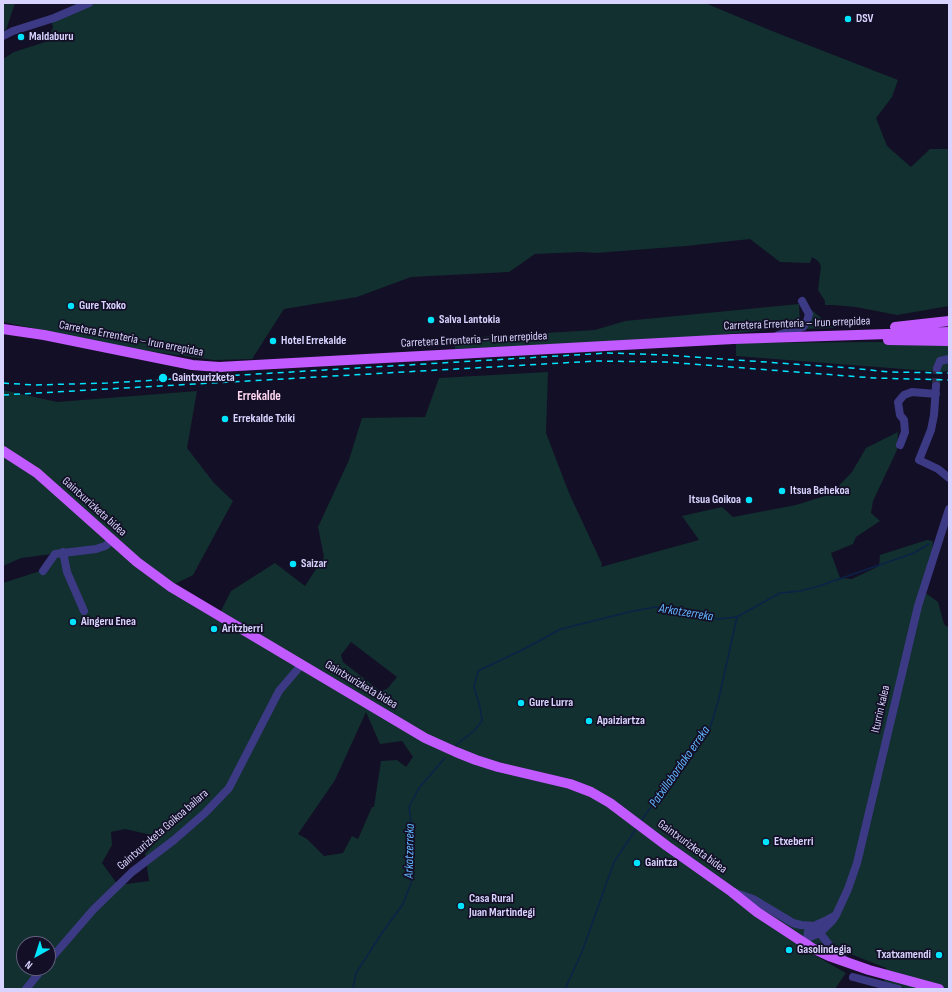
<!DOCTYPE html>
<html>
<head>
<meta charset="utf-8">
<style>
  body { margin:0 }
  #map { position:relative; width:952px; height:992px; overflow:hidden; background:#130f26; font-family:"Sofia Sans Condensed",sans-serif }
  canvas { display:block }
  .frame { position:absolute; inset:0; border:4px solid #d9d4ff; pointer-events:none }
  .north { position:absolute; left:16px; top:936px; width:40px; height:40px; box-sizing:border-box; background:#130f26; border:1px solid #625e7d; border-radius:50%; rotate:219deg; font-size:11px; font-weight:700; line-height:16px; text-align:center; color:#d9d4ff }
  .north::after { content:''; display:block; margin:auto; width:14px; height:18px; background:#00e5ff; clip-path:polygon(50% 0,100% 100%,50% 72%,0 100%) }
</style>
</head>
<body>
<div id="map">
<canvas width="952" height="992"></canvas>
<div class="frame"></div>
<div class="north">N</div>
</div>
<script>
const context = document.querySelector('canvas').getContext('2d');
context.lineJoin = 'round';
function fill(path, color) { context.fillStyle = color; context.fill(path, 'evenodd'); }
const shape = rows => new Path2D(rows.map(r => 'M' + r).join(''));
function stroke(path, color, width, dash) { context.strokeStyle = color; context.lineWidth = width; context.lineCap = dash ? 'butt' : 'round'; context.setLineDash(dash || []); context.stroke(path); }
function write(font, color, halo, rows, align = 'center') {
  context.font = font + ' "Sofia Sans Condensed",sans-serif'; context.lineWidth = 3.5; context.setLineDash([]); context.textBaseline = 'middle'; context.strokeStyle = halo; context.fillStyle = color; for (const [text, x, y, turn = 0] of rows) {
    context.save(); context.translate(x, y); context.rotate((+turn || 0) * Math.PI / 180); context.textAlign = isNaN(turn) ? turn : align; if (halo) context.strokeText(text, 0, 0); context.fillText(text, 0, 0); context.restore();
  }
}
fill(shape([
  [3,3,15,3,6,30,3,29],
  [93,3,705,3,772,31,898,80,892,97,876,118,887,146,911,167,930,149,949,149,949,306,897,315,856,307,833,305,825,305,825,301,818,290,821,266,818,261,812,257,810,263,780,262,750,239,686,246,596,253,581,252,535,254,509,272,411,277,357,297,284,309,252,359,214,360,141,350,3,322,3,59,14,52,48,41,53,27,51,20,84,5],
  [799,304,800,326,691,338,455,349,455,346,480,337,595,330,625,321],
  [810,309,834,328,803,329],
  [879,342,949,345,949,371,941,372,736,356,736,343],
  [548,372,546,433,569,493,602,564,601,567,699,540,682,516,722,507,733,517,796,505,831,494,852,472,866,448,898,432,897,450,873,501,871,513,880,521,856,537,853,544,831,553,840,578,852,579,879,566,880,555,927,540,933,541,932,552,920,589,938,602,944,624,949,628,949,989,909,989,884,983,886,968,830,946,809,952,846,973,835,989,3,989,3,583,40,571,52,554,21,558,3,566,3,390,57,402,197,391,187,448,214,483,233,501,193,575,171,586,217,619,231,591,275,563,305,586,324,557,318,527,349,460,362,418,425,417,439,378],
  [351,642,397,677,387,689,380,691,343,662,341,655],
  [366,712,380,744,402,741,413,757,406,767,397,760,381,761,374,807,372,807,358,839,352,836,343,853,324,856,307,839,298,834,335,780],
  [125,829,160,837,145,854,149,881,118,885,102,863,112,845,111,832],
  [24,944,48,944,48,968,24,968]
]), '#12302f');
stroke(shape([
  [456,745,474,731,482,721,480,707,474,687,478,671,522,650,561,629,633,611,656,607,718,619,737,617,780,593,800,591,819,586,914,553,929,544],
  [641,821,663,790,692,756,709,731,718,702,737,617],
  [353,989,356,973,382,933,403,904,411,883,412,829,409,807,419,788,445,758],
  [565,989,582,952,614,862,636,829]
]), '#0c2248', 1.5);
stroke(shape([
  [936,386,937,368]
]), '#312d47', 8, [8, 4]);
stroke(shape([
  [3,36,13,31,54,18,89,3],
  [778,335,803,327,807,321,809,314,802,301],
  [937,368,940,361,949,359],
  [936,386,934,415,931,430,919,460,938,469,949,478],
  [900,445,905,432,904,420,900,415,898,402,904,395,912,392,936,394],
  [63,552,67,572,84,611],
  [43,571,55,554,96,549,105,546,112,541],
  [733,892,753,899,793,923,801,925,814,926],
  [836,915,825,921,812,927,808,931,807,938,820,933,832,921,836,915,848,889,857,863,918,606,949,509],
  [817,929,832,949,844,959],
  [48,962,93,910,132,872,174,840,205,813,229,788,279,691,302,664],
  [853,977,898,989],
  [26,989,43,968]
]), '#3d3a85', 8);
stroke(shape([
  [895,327,949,321],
  [3,329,44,335,192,365,219,367,733,339,949,332],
  [888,340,949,341],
  [3,451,37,473,137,562,171,587,425,738,456,752,476,760,498,767,570,784,591,792,610,803,667,846,732,892,757,912,812,948,829,956,869,970,939,989]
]), '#c25bff', 10);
stroke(shape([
  [3,383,34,385,107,383,608,353,665,355,851,368,889,372,949,373],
  [3,395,596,361,666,362,874,378,949,380]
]), '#00e5ff', 1.5, [6, 5]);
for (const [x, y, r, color] of [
  [848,19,4,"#00e5ff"],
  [21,37,4,"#00e5ff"],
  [71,306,4,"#00e5ff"],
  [431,320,4,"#00e5ff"],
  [273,341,4,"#00e5ff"],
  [163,378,5,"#00e5ff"],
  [225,419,4,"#00e5ff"],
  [782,491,4,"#00e5ff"],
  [749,500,4,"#00e5ff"],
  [293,564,4,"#00e5ff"],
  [73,622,4,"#00e5ff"],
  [214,629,4,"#00e5ff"],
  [521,703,4,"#00e5ff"],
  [589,721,4,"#00e5ff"],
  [766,842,4,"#00e5ff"],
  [637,863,4,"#00e5ff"],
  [461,906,4,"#00e5ff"],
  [789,950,4,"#00e5ff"],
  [939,955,4,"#00e5ff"]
]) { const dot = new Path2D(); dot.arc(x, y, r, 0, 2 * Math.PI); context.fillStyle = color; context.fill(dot); stroke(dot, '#130f26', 1.5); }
write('bold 12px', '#d9d4ff', '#130f26', [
  ["DSV",856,19],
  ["Maldaburu",29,37],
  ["Gure Txoko",79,306],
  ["Salva Lantokia",439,320],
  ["Hotel Errekalde",281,341],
  ["Gaintxurizketa",172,378],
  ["Errekalde Txiki",233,419],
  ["Itsua Behekoa",790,491],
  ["Itsua Goikoa",741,500,"right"],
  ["Saizar",301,564],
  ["Aingeru Enea",81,622],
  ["Aritzberri",222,629],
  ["Gure Lurra",529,703],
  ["Apaiziartza",597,721],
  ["Etxeberri",774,842],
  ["Gaintza",645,863],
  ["Casa Rural",469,899],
  ["Juan Martindegi",469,913],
  ["Gasolindegia",797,950],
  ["Txatxamendi",931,955,"right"]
], 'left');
write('12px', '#d9d4ff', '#130f26', [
  ["Carretera Errenteria – Irun errepidea",797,324,-2],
  ["Carretera Errenteria – Irun errepidea",131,339,11],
  ["Carretera Errenteria – Irun errepidea",474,340,-3],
  ["Gaintxurizketa bidea",94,507,42],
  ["Gaintxurizketa bidea",361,685,31],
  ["Iturrin kalea",881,709,-77],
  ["Gaintxurizketa Goikoa bailara",163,830,-41],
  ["Gaintxurizketa bidea",692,847,36]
]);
write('bold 13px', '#ffd6f0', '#130f26', [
  ["Errekalde",259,397]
]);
write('italic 13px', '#62b6ff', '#130f26', [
  ["Arkotzerreka",686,613,9],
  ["Patxillabordako erreka",680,767,-55],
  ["Arkotzerreka",410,851,-89]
]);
</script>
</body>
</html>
